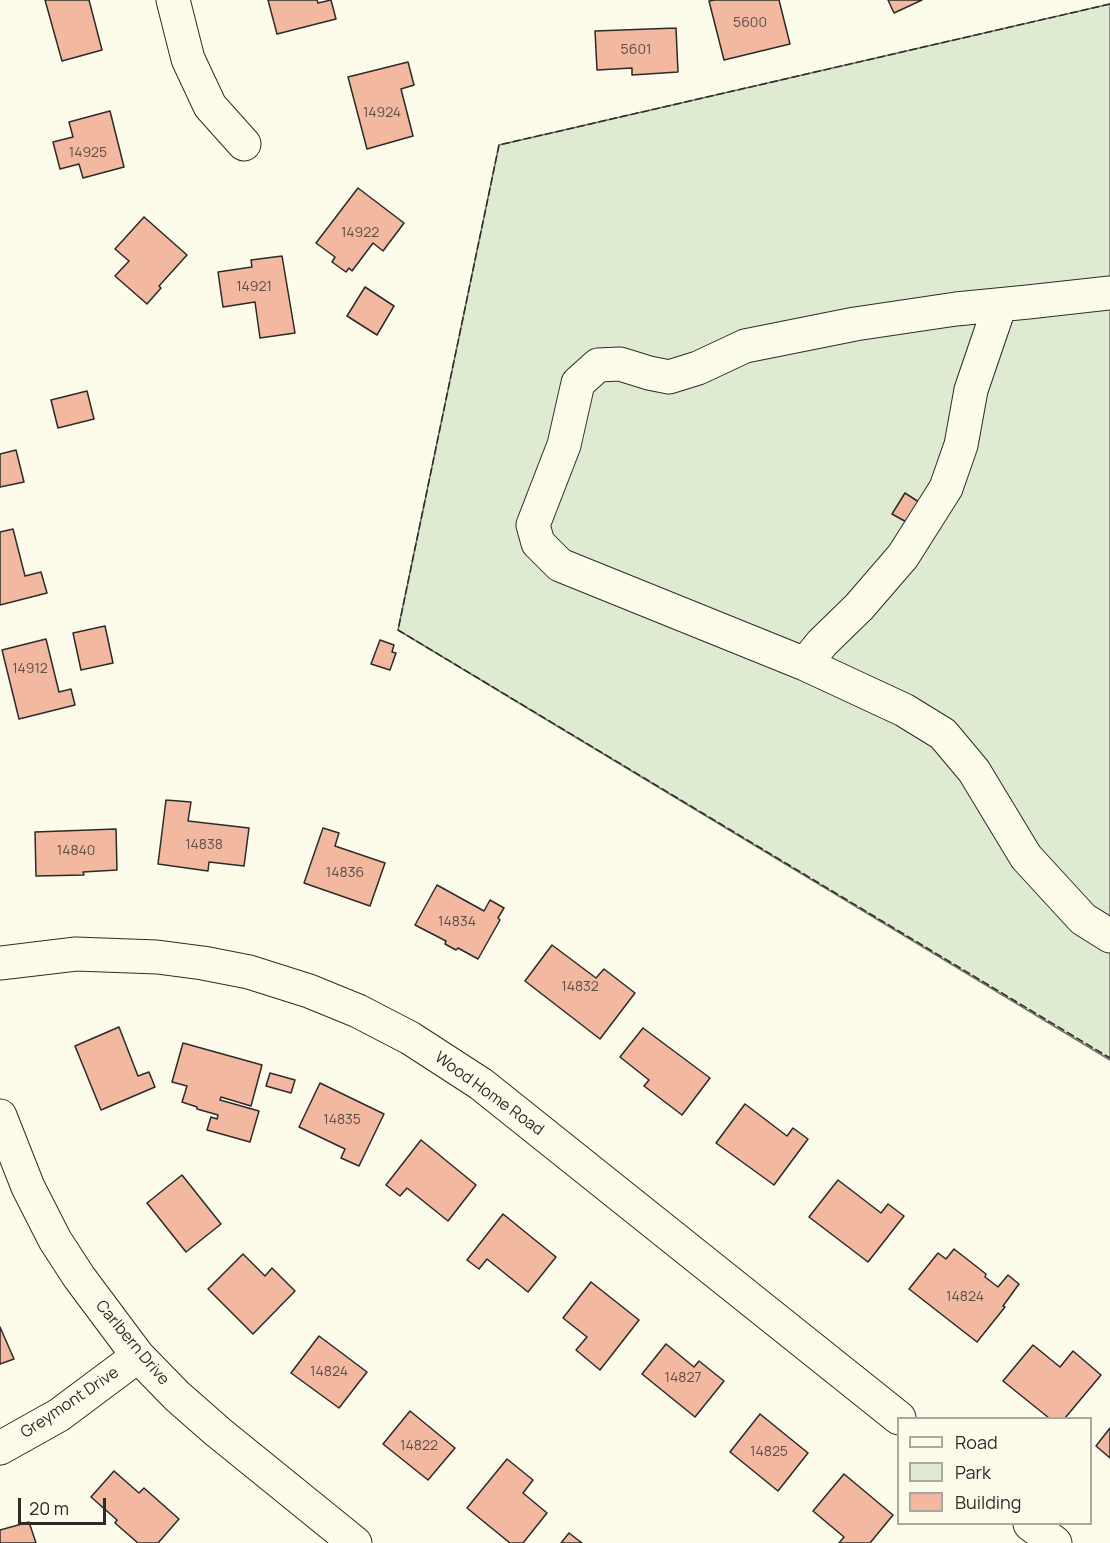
<!DOCTYPE html>
<html>
<head>
<meta charset="utf-8">
<style>
  body { margin:0 }
  #map { position:relative; width:1110px; height:1543px; overflow:hidden; background:#fdfbea; font-family:Manrope,sans-serif }
  canvas { display:block }
  .legend { position:absolute; left:897px; top:1417px; width:195px; height:108px; box-sizing:border-box; background:#fdfbea; border:2px solid #a9a89e; margin:0; padding:8px 10px; list-style:none; font-size:18px; color:#2b2b2b }
  .legend li { display:flex; align-items:center; gap:12px; height:30px }
  .legend b { width:30px; border:2px solid #a9a89e }
  .scale { position:absolute; left:18px; top:1498px; width:88px; height:27px; box-sizing:border-box; border:3px solid #2b2b2b; border-top:0; padding-left:8px; font-size:18px; line-height:21px; white-space:nowrap; color:#2b2b2b; -webkit-text-stroke:4px #fdfbea; paint-order:stroke }
</style>
</head>
<body>
<div id="map">
<canvas width="1110" height="1543"></canvas>
<ul class="legend">
<li><b style="height:8px;background:#fdfbea"></b>Road</li>
<li><b style="height:16px;background:#deebd1"></b>Park</li>
<li><b style="height:16px;background:#f2b8a0"></b>Building</li>
</ul>
<div class="scale">20 m</div>
</div>
<script>
const context = document.querySelector('canvas').getContext('2d');
context.lineJoin = 'round';
function fill(path, color) { context.fillStyle = color; context.fill(path, 'evenodd'); }
const shape = rows => new Path2D(rows.map(r => 'M' + r).join(''));
function stroke(path, color, width, dash) { context.strokeStyle = color; context.lineWidth = width; context.lineCap = dash ? 'butt' : 'round'; context.setLineDash(dash || []); context.stroke(path); }
function write(font, color, halo, rows, align = 'center') {
  context.font = font + ' Manrope,sans-serif'; context.lineWidth = 4.5; context.setLineDash([]); context.textBaseline = 'middle'; context.strokeStyle = halo; context.fillStyle = color; for (const [text, x, y, turn = 0] of rows) {
    context.save(); context.translate(x, y); context.rotate((+turn || 0) * Math.PI / 180); context.textAlign = isNaN(turn) ? turn : align; if (halo) context.strokeText(text, 0, 0); context.fillText(text, 0, 0); context.restore();
  }
}
const green = shape([
  [1110,4,1110,1060,398,630,499,145,1110,4]
]);
fill(green, '#deebd1');
stroke(green, '#74746e', 1.5);
const building = shape([
  [45,0,89,0,102,50,62,61,45,0],
  [268,0,317,0,318,3,331,0,336,19,277,34,268,0],
  [715,0,779,0,790,44,724,60,709,1,715,0],
  [888,0,922,0,894,13,888,0],
  [676,28,678,72,632,75,632,68,597,70,595,31,676,28],
  [408,62,414,85,401,89,413,136,367,149,348,77,408,62],
  [110,111,124,167,83,178,79,164,60,169,53,142,73,137,69,122,110,111],
  [358,188,404,223,383,251,373,243,352,271,349,268,346,272,332,262,335,257,316,243,358,188],
  [144,217,187,255,159,286,161,288,147,304,115,276,129,261,115,249,144,217],
  [282,256,295,333,260,338,255,302,223,307,218,272,252,267,251,260,282,256],
  [365,287,394,306,377,335,347,316,365,287],
  [87,391,94,419,58,428,51,400,87,391],
  [16,450,24,482,0,487,0,454,16,450],
  [905,493,922,504,910,524,892,514,905,493],
  [13,529,25,576,41,572,47,593,0,605,0,532,13,529],
  [105,626,113,663,81,670,73,633,105,626],
  [46,639,59,692,71,689,75,705,19,719,2,650,46,639],
  [380,640,394,645,392,652,396,653,390,670,371,664,380,640],
  [166,800,191,802,188,821,249,828,244,866,209,862,208,871,158,864,166,800],
  [323,828,339,833,335,846,385,863,370,906,304,883,323,828],
  [116,829,117,870,83,872,84,875,36,876,35,832,116,829],
  [437,885,484,911,490,900,504,908,498,918,500,920,478,959,458,948,456,950,445,944,446,941,415,925,437,885],
  [552,945,596,978,604,969,635,993,600,1039,525,981,552,945],
  [119,1027,138,1076,149,1072,155,1087,101,1110,75,1046,119,1027],
  [643,1028,710,1078,682,1115,644,1086,649,1080,620,1057,643,1028],
  [183,1043,262,1065,251,1106,221,1097,220,1100,259,1111,250,1142,207,1130,211,1117,217,1119,218,1115,197,1109,197,1107,182,1102,187,1086,172,1082,183,1043],
  [270,1073,295,1080,291,1093,266,1086,270,1073],
  [320,1083,384,1114,359,1166,341,1158,345,1149,299,1127,320,1083],
  [745,1104,787,1136,793,1128,808,1139,774,1185,716,1143,745,1104],
  [421,1140,476,1185,448,1221,407,1188,400,1196,386,1185,421,1140],
  [182,1175,221,1224,186,1252,147,1203,182,1175],
  [838,1180,881,1213,888,1204,904,1216,868,1262,809,1217,838,1180],
  [503,1214,556,1257,528,1292,487,1259,479,1269,467,1260,503,1214],
  [954,1249,986,1274,985,1277,998,1287,1008,1275,1019,1284,1003,1306,1005,1307,977,1342,909,1289,938,1253,946,1259,954,1249],
  [243,1254,265,1276,272,1268,295,1291,253,1334,208,1289,243,1254],
  [591,1282,639,1320,600,1370,576,1350,587,1337,563,1318,591,1282],
  [0,1327,14,1359,0,1364,0,1327],
  [319,1336,367,1372,339,1408,291,1373,319,1336],
  [666,1344,694,1367,699,1361,724,1381,695,1417,642,1374,666,1344],
  [1033,1345,1060,1367,1073,1351,1101,1375,1065,1418,1049,1418,1003,1381,1033,1345],
  [410,1411,455,1448,428,1480,383,1444,410,1411],
  [760,1414,808,1453,778,1491,730,1452,760,1414],
  [1110,1428,1110,1458,1096,1446,1110,1428],
  [507,1459,533,1480,523,1493,547,1513,523,1543,510,1543,467,1508,507,1459],
  [114,1471,139,1493,144,1488,179,1519,158,1543,138,1543,115,1523,117,1520,91,1497,114,1471],
  [844,1474,893,1515,870,1543,839,1543,844,1537,813,1511,844,1474],
  [29,1522,36,1543,0,1543,0,1530,29,1522],
  [569,1533,582,1543,561,1543,569,1533]
]);
fill(building, '#f2b8a0');
stroke(building, '#2b2b2b', 1.5);
const minor = shape([
  [173,0,188,59,210,106,244,144],
  [1110,293,1028,302,956,309,855,324,745,346,698,368,669,377,649,373,620,364,598,365,578,383,564,445,533,525,538,543,560,565,805,664,904,710,943,734,974,771,1026,857,1083,919,1110,936],
  [805,664,822,643,859,607,903,556,946,488,961,445,971,390,1000,305],
  [0,963,76,954,157,957,203,963,249,972,309,991,358,1011,410,1038,481,1084,899,1418],
  [0,1116,28,1187,55,1240,79,1277,138,1356,177,1396,218,1432,355,1543],
  [0,1448,59,1415,138,1356],
  [1030,1524,1055,1543]
]);
stroke(minor, '#2b2b2b', 35);
stroke(minor, '#fdfbea', 33);
stroke(shape([
  [1110,4,499,145,398,630,1110,1058]
]), '#2b2b2b', 1.5, [8, 3]);
write('14px', '#5d4e48', null, [
  ["5600",750,23],
  ["5601",636,50],
  ["14924",382,113],
  ["14925",88,153],
  ["14922",360,233],
  ["14921",254,287],
  ["14912",30,669],
  ["14838",204,845],
  ["14840",76,851],
  ["14836",345,873],
  ["14834",457,922],
  ["14832",580,987],
  ["14835",342,1120],
  ["14824",965,1297],
  ["14824",329,1372],
  ["14827",683,1378],
  ["14822",419,1446],
  ["14825",769,1452]
]);
write('16px', '#2b2b2b', '#fdfbea', [
  ["Wood Home Road",489,1094,36],
  ["Carlbern Drive",132,1343,50],
  ["Greymont Drive",70,1403,-34]
]);
</script>
</body>
</html>
